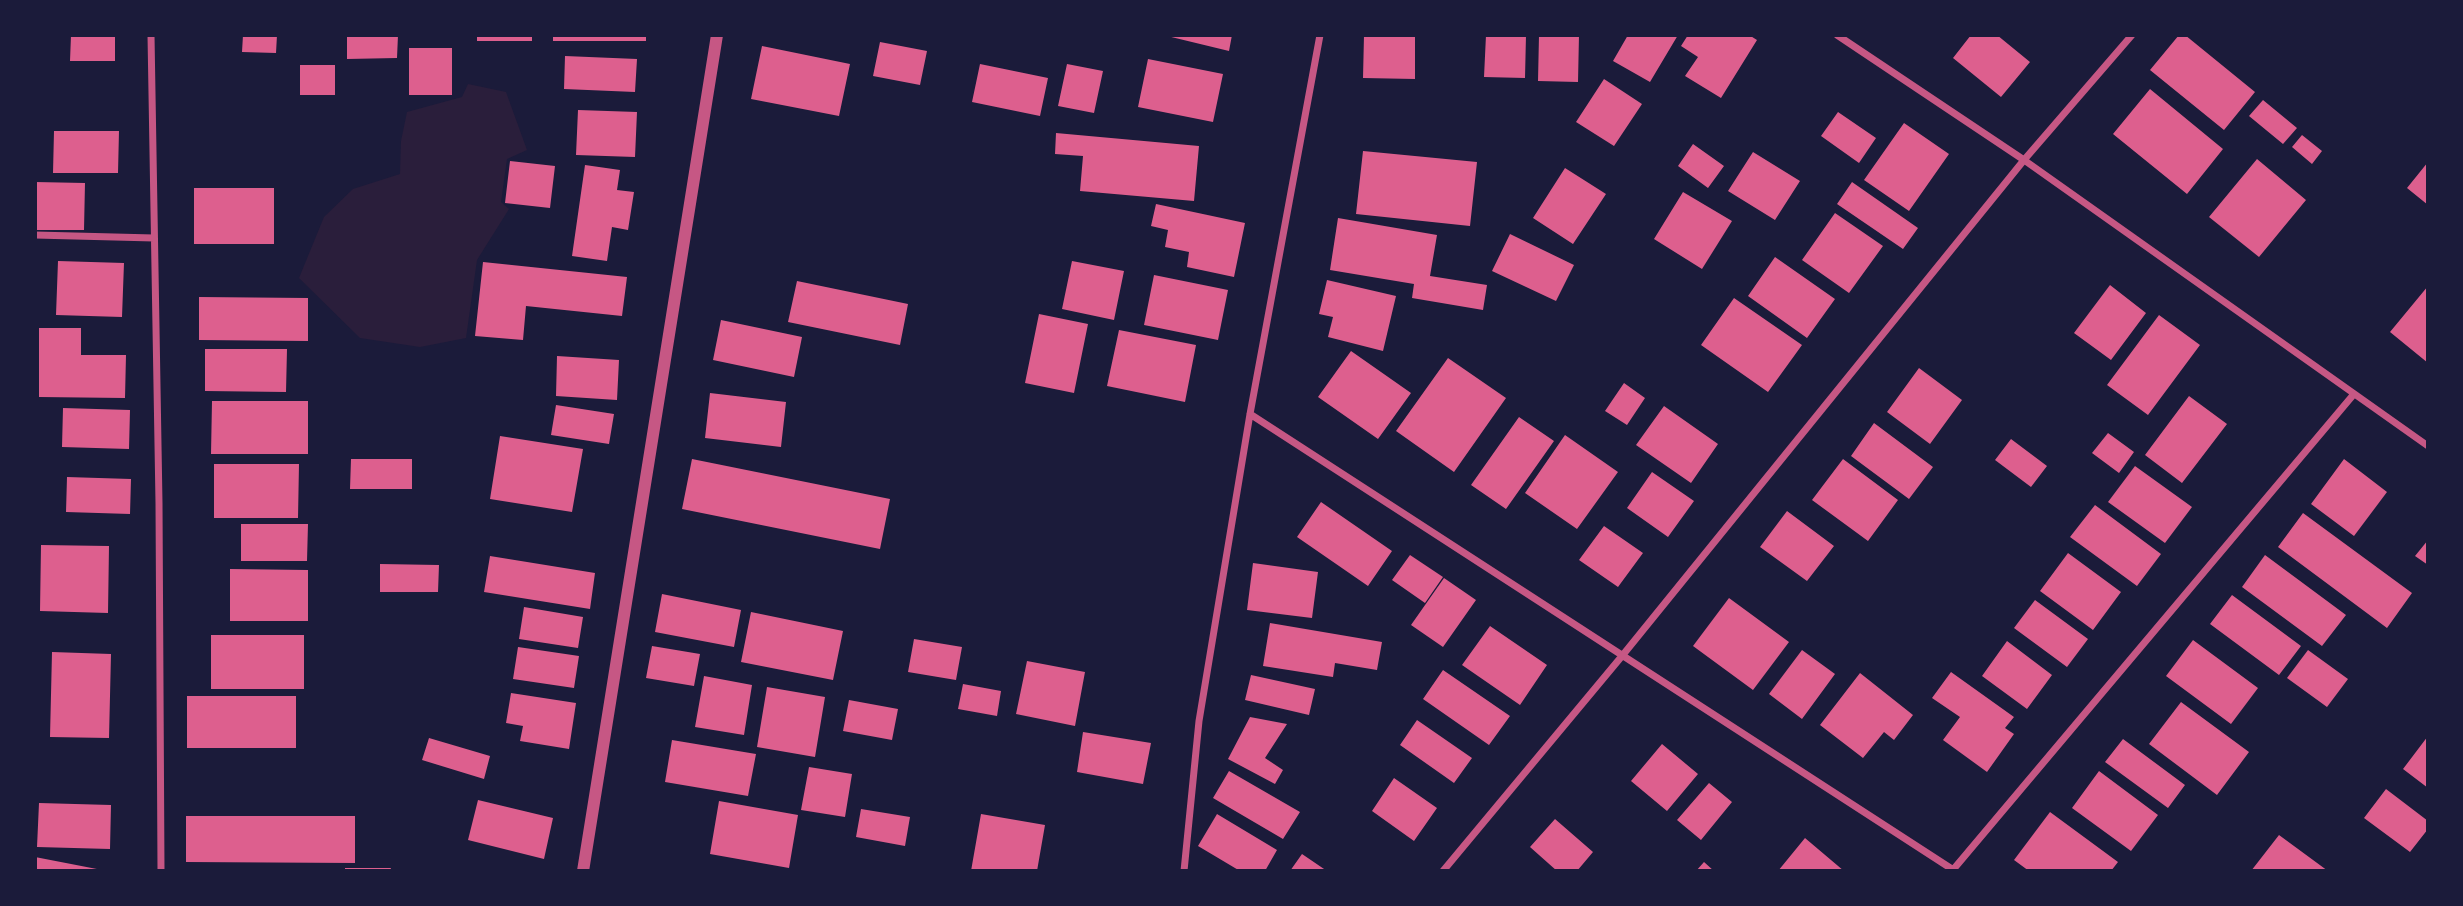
<!DOCTYPE html>
<html>
<head>
<meta charset="utf-8">
<style>
  body { margin:0 }
  #map { position:relative; width:2463px; height:906px; overflow:hidden; background:#1b1b3a; font-family:Poppins,sans-serif }
  canvas { display:block }
  .frame { position:absolute; inset:0; border:37px solid #1b1b3a; pointer-events:none }
</style>
</head>
<body>
<div id="map">
<canvas width="2463" height="906"></canvas>
<div class="frame"></div>
</div>
<script>
const context = document.querySelector('canvas').getContext('2d');
context.lineJoin = 'round';
function fill(path, color) { context.fillStyle = color; context.fill(path, 'evenodd'); }
const shape = rows => new Path2D(rows.map(r => 'M' + r).join(''));
function stroke(path, color, width, dash) { context.strokeStyle = color; context.lineWidth = width; context.lineCap = dash ? 'butt' : 'round'; context.setLineDash(dash || []); context.stroke(path); }
fill(shape([
  [468,84,506,92,527,150,507,159,501,202,509,209,477,260,466,338,420,347,360,338,299,278,324,217,353,189,400,174,401,141,407,112,462,97]
]), '#2a1e3b');
fill(shape([
  [71,35,115,35,115,61,70,61],
  [243,35,277,35,276,53,242,52],
  [347,35,398,35,397,58,347,59],
  [477,35,532,35,532,41,477,41],
  [553,35,646,35,646,41,553,41],
  [1163,35,1232,35,1229,51],
  [1364,35,1415,35,1415,79,1363,78],
  [1486,35,1526,35,1525,78,1484,77],
  [1539,35,1579,35,1578,82,1538,81],
  [1628,35,1678,35,1650,82,1613,61],
  [1688,35,1749,35,1757,40,1721,98,1685,76,1698,57,1681,46],
  [1971,35,1997,35,2030,62,2001,97,1953,58],
  [2179,35,2185,35,2255,92,2224,130,2150,70],
  [880,42,927,51,920,85,873,76],
  [762,46,850,64,839,116,751,99],
  [409,48,452,48,452,95,409,95],
  [565,56,637,59,635,92,564,89],
  [1148,59,1223,74,1213,122,1138,107],
  [980,64,1048,78,1040,116,972,102],
  [1067,64,1103,71,1094,113,1058,106],
  [300,65,335,65,335,95,300,95],
  [1604,79,1642,104,1614,146,1576,122],
  [2150,89,2223,149,2187,194,2113,134],
  [2263,100,2297,128,2283,144,2249,116],
  [578,110,637,112,635,157,576,155],
  [1838,112,1876,138,1859,163,1821,136],
  [1904,123,1949,154,1909,211,1864,180],
  [54,131,119,131,118,173,53,173],
  [1056,133,1199,146,1194,201,1080,191,1083,156,1055,154],
  [2302,135,2322,151,2312,164,2292,147],
  [1693,144,1724,166,1708,188,1678,166],
  [1363,151,1477,162,1470,226,1356,214],
  [1753,152,1800,181,1775,220,1728,191],
  [2257,159,2306,200,2259,257,2209,217],
  [510,161,555,166,550,208,505,203],
  [2428,162,2428,205,2407,188],
  [585,165,620,170,617,190,634,192,628,230,612,227,607,261,572,256],
  [1565,168,1606,194,1573,244,1533,218],
  [35,182,85,183,84,230,35,230],
  [1852,182,1918,228,1903,249,1837,204],
  [194,188,274,188,274,244,194,244],
  [1683,192,1732,221,1702,269,1654,239],
  [1156,204,1245,223,1234,277,1187,267,1189,252,1165,247,1168,230,1151,226],
  [1835,213,1883,246,1849,293,1802,260],
  [1338,218,1437,235,1430,276,1487,285,1483,310,1412,298,1414,284,1330,270],
  [1510,234,1574,265,1556,301,1492,271],
  [1775,257,1835,299,1807,338,1748,296],
  [58,261,124,263,122,317,56,315],
  [1072,261,1124,271,1114,320,1062,309],
  [483,262,627,277,622,316,526,306,523,340,475,336],
  [1154,275,1228,290,1218,340,1144,325],
  [1327,280,1396,296,1383,351,1328,337,1333,317,1319,314],
  [797,281,908,304,900,345,788,322],
  [2110,285,2146,313,2111,360,2074,333],
  [2428,286,2428,363,2390,332],
  [199,297,308,298,308,341,199,340],
  [1734,298,1802,345,1768,392,1701,345],
  [1039,314,1088,324,1074,393,1025,383],
  [2159,315,2200,345,2148,415,2107,385],
  [721,320,802,337,794,377,713,360],
  [39,328,81,328,81,355,126,355,125,398,39,397],
  [1119,330,1196,345,1185,402,1107,386],
  [205,349,287,349,286,392,205,391],
  [1351,351,1411,393,1378,439,1318,397],
  [557,356,619,360,617,400,556,396],
  [1448,358,1506,398,1454,472,1396,431],
  [1919,368,1962,400,1930,444,1887,412],
  [1624,383,1645,398,1627,425,1605,411],
  [710,393,786,402,781,447,705,438],
  [2189,396,2227,424,2182,483,2145,455],
  [212,401,308,401,308,454,211,454],
  [556,405,614,414,609,444,551,435],
  [1664,406,1718,444,1691,483,1636,445],
  [63,408,130,410,129,449,62,447],
  [1519,417,1554,441,1506,509,1471,485],
  [1874,423,1933,467,1909,499,1851,456],
  [2108,433,2134,452,2119,473,2092,453],
  [1565,435,1618,472,1577,529,1525,493],
  [500,436,583,449,572,512,490,499],
  [2011,439,2047,466,2031,487,1995,460],
  [351,459,412,459,412,489,350,489],
  [692,459,890,499,880,549,682,509],
  [1843,459,1898,500,1868,541,1812,500],
  [2344,459,2387,492,2354,536,2311,504],
  [214,464,299,464,298,518,214,518],
  [2135,466,2192,507,2165,543,2108,502],
  [1652,472,1694,501,1668,537,1627,508],
  [67,477,131,479,130,514,66,512],
  [1321,502,1392,551,1368,586,1297,537],
  [2095,505,2161,554,2137,586,2070,537],
  [1787,511,1834,546,1807,581,1760,547],
  [2303,513,2412,593,2387,628,2278,547],
  [241,524,308,524,307,561,241,561],
  [1604,526,1643,553,1618,587,1579,560],
  [2428,540,2428,565,2415,556],
  [41,545,109,546,108,613,40,611],
  [2068,553,2121,592,2093,630,2040,591],
  [1410,555,1443,577,1425,603,1392,580],
  [2265,555,2346,615,2322,646,2242,587],
  [490,556,595,573,590,609,484,592],
  [1253,563,1318,572,1312,618,1247,610],
  [380,564,439,565,438,592,380,592],
  [230,569,308,570,308,621,230,621],
  [1444,578,1476,600,1443,647,1411,625],
  [662,594,741,610,734,647,655,632],
  [2232,595,2301,646,2279,675,2210,624],
  [1729,598,1789,642,1753,690,1693,646],
  [2035,600,2088,639,2067,667,2014,628],
  [524,607,583,617,578,648,519,639],
  [751,612,843,631,833,680,741,662],
  [1270,623,1382,642,1377,670,1335,663,1333,677,1263,666],
  [1490,626,1547,665,1520,705,1462,665],
  [211,635,304,635,304,689,211,689],
  [914,639,962,647,956,680,908,672],
  [2193,640,2258,688,2231,724,2166,676],
  [2007,641,2052,675,2027,709,1982,676],
  [652,646,700,654,694,686,646,678],
  [518,647,579,656,574,688,513,679],
  [1802,650,1835,674,1802,719,1769,694],
  [2308,650,2348,679,2327,707,2287,678],
  [52,652,111,654,109,738,50,737],
  [1027,661,1085,672,1075,726,1016,714],
  [1443,670,1510,716,1489,745,1423,699],
  [1951,672,2014,717,2005,728,2014,734,1987,772,1943,740,1960,717,1932,698],
  [1860,673,1913,715,1894,740,1884,732,1863,758,1820,725],
  [1251,675,1315,689,1309,715,1245,700],
  [704,676,752,685,744,735,695,727],
  [963,684,1001,691,997,716,958,709],
  [767,687,825,697,815,757,757,747],
  [511,693,576,703,569,749,520,741,523,726,506,723],
  [187,696,296,696,296,748,187,748],
  [849,700,898,709,892,740,843,731],
  [2181,702,2249,752,2217,795,2149,744],
  [1250,717,1287,724,1265,758,1283,770,1275,784,1228,759],
  [1417,720,1472,758,1454,783,1400,745],
  [1083,732,1151,743,1143,784,1077,772],
  [2428,736,2428,788,2403,769],
  [429,738,490,756,484,779,422,760],
  [2123,739,2185,785,2168,808,2105,762],
  [672,740,756,754,748,796,665,782],
  [1662,744,1698,774,1667,811,1631,781],
  [809,767,852,774,845,817,801,810],
  [1229,771,1300,812,1283,839,1213,798],
  [2099,771,2158,815,2131,851,2072,808],
  [1394,778,1437,808,1414,841,1372,811],
  [1709,783,1732,802,1701,840,1677,820],
  [2386,789,2428,821,2428,829,2410,852,2364,818],
  [478,800,553,818,544,859,468,840],
  [719,801,798,815,789,868,710,854],
  [39,803,111,805,110,849,37,847],
  [861,809,910,817,905,846,856,837],
  [2050,812,2118,862,2111,871,2029,871,2014,860],
  [981,814,1045,825,1037,871,971,871],
  [1217,814,1277,850,1265,871,1240,871,1198,846],
  [186,816,355,816,355,863,186,862],
  [1555,819,1593,852,1577,871,1557,871,1530,847],
  [2279,835,2328,871,2251,871],
  [1805,838,1844,871,1778,871],
  [1302,854,1327,871,1290,871],
  [35,857,102,870,102,871,35,871],
  [1704,862,1714,871,1696,871],
  [345,868,391,868,390,871,345,871]
]), '#dd5f8e');
stroke(shape([
  [151,35,159,503,161,871],
  [1837,35,2024,160,2428,446],
  [35,235,154,238],
  [1250,414,1955,871],
  [1184,871,1199,721,1250,414,1320,35],
  [1443,871,1622,656,2024,160,2132,35],
  [1952,871,2354,394]
]), '#c65784', 7);
stroke(shape([
  [583,871,717,35]
]), '#c65784', 12);
</script>
</body>
</html>
